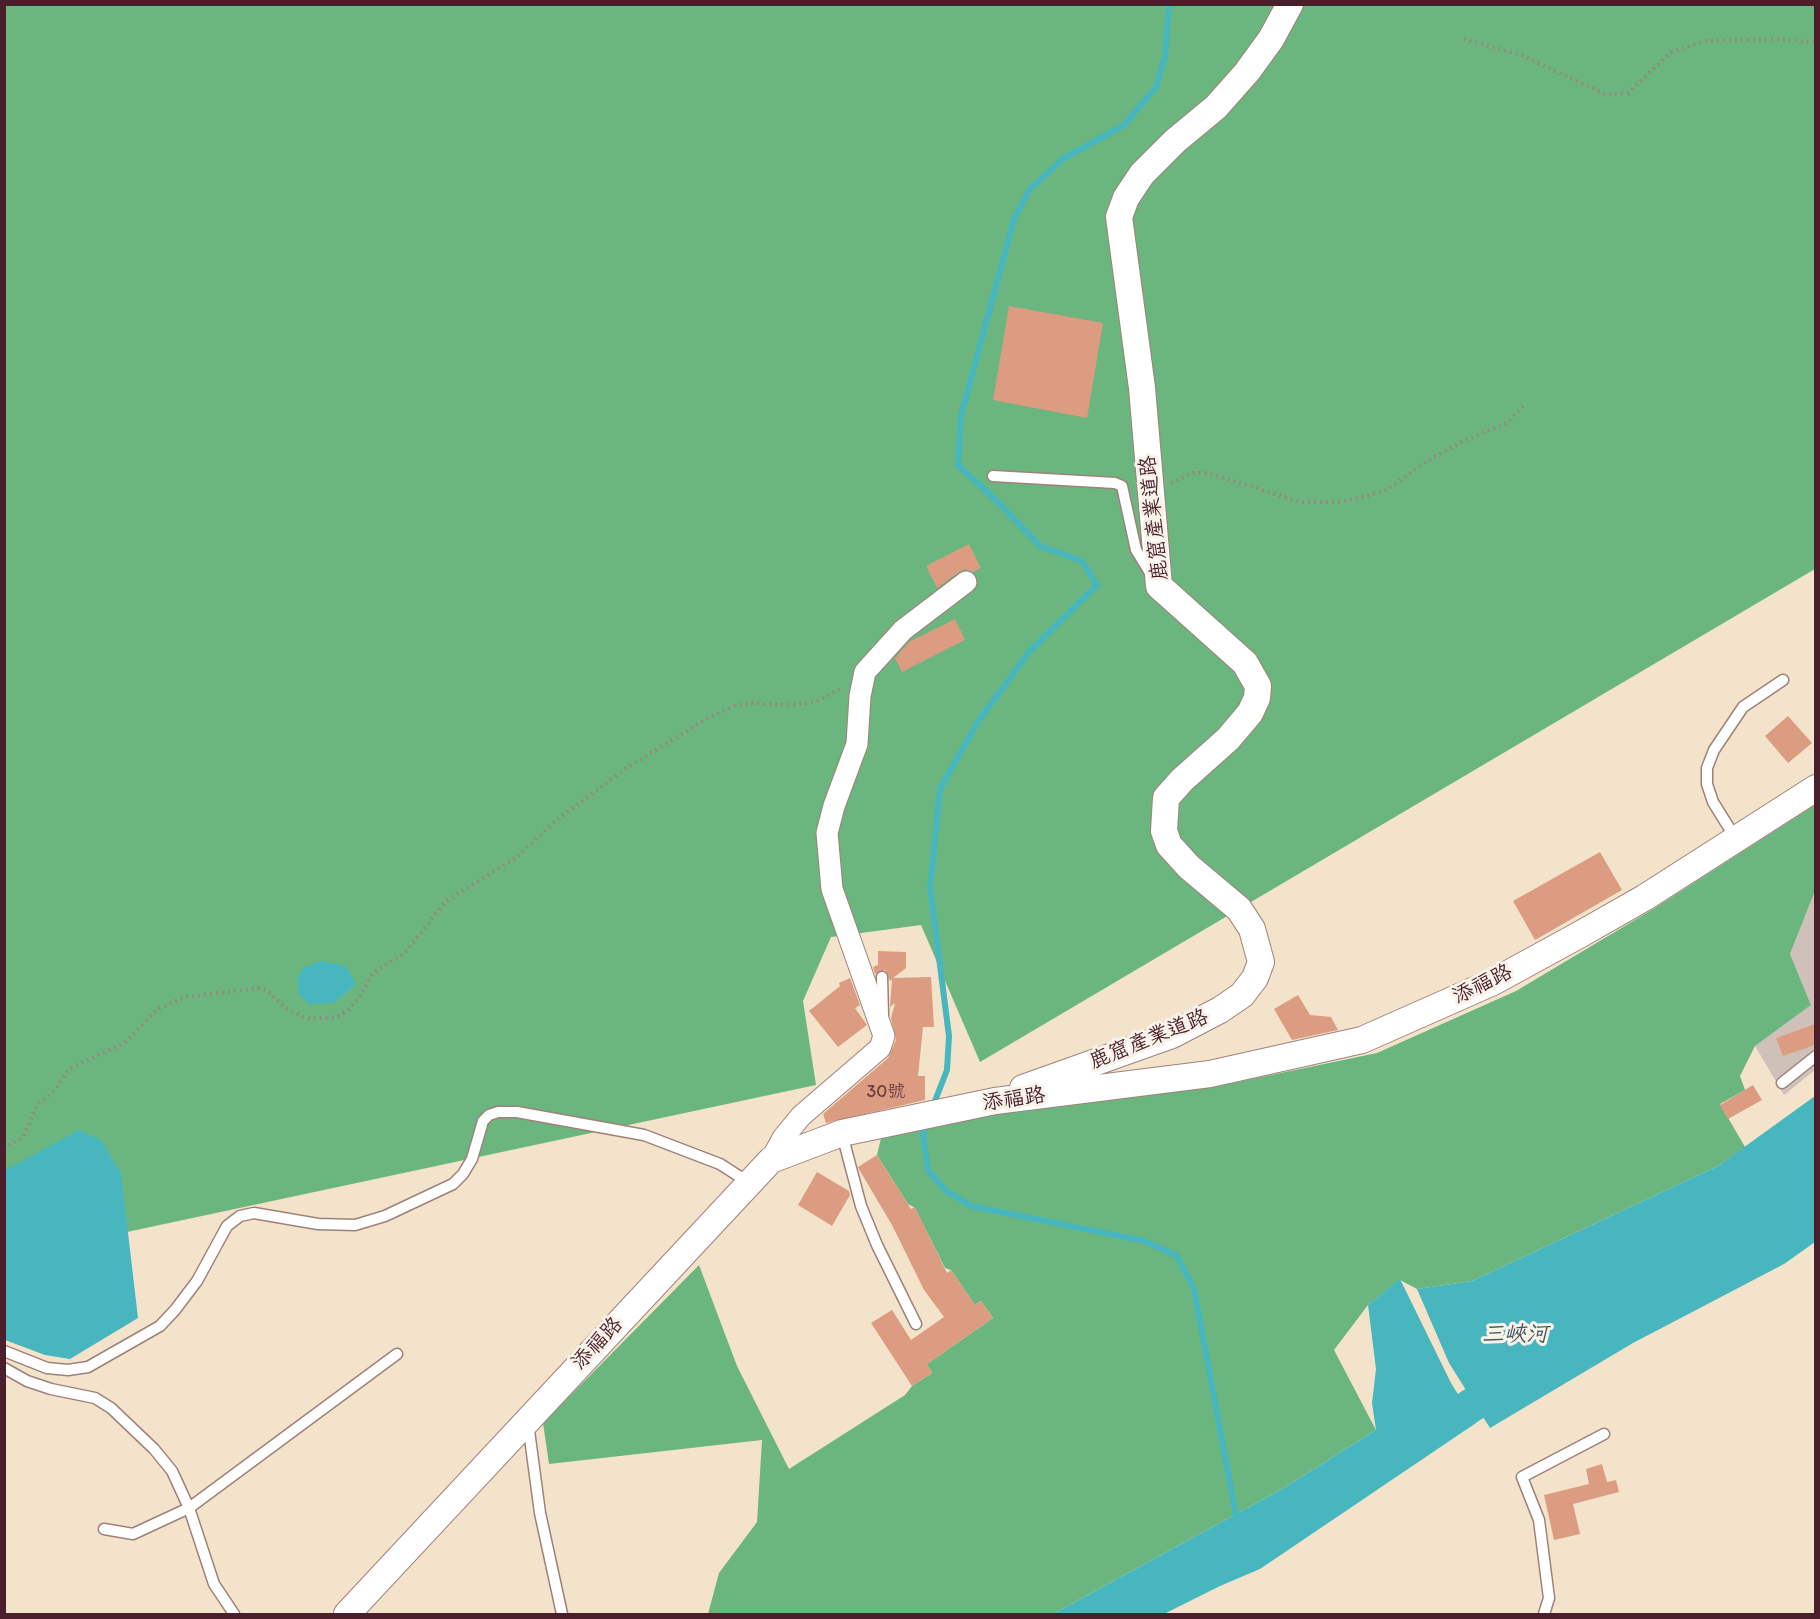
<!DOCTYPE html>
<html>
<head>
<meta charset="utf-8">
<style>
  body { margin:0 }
  #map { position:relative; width:1820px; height:1619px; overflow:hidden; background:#f4e3cb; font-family:Itim,sans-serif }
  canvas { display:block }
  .frame { position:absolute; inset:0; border:6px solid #4a1f2b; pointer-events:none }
</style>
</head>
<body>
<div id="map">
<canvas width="1820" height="1619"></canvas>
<div class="frame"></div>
</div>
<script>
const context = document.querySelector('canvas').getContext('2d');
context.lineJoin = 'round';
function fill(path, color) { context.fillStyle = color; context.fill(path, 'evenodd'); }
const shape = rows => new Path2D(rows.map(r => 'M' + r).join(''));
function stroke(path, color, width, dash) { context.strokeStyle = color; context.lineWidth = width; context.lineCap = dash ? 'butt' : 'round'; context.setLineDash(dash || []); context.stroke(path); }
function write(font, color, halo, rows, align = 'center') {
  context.font = font + ' Itim,"LXGW WenKai TC",sans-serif'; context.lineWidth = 6; context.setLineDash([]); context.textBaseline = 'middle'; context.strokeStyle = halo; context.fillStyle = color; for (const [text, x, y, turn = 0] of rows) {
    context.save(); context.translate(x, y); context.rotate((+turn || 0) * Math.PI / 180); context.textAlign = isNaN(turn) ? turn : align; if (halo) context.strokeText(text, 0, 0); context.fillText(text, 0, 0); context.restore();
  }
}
fill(shape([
  [1815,891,1815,1070,1784,1095,1755,1046,1811,1005,1790,954]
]), '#cfc0ba');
fill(shape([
  [4,5,1815,5,1815,569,980,1062,921,925,831,937,803,1001,816,1085,5,1258],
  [1815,805,1815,891,1790,954,1811,1005,1755,1046,1740,1076,1745,1090,1720,1104,1745,1147,1718,1166,1472,1281,1417,1289,1400,1280,1368,1305,1334,1350,1376,1430,1282,1489,1053,1614,708,1614,719,1573,757,1522,762,1440,549,1464,543,1423,699,1265,737,1366,789,1469,905,1395,912,1386,932,1373,927,1364,993,1318,981,1301,975,1305,951,1270,945,1268,915,1208,908,1204,877,1155,881,1138,1017,1109,1218,1086,1377,1053,1516,991,1650,911]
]), '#6bb67e');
fill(shape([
  [321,961,346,966,356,984,334,1003,309,1004,299,994,297,979,304,967],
  [1815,1096,1815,1242,1784,1264,1633,1343,1490,1428,1449,1363,1417,1289,1472,1281,1718,1166],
  [79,1130,101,1140,121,1173,138,1318,70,1359,45,1355,5,1340,4,1171],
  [1400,1279,1451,1383,1476,1423,1260,1569,1220,1586,1164,1614,1053,1614,1282,1489,1376,1430,1372,1403,1376,1369,1368,1305]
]), '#47b6bf');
stroke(shape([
  [933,1106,947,1070,949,1036,930,887,940,789,977,723,1029,652,1097,585,1082,561,1040,546,1000,504,958,465,961,416,1014,219,1030,189,1064,158,1124,125,1156,87,1165,57,1169,4],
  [928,1121,923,1135,928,1170,945,1190,971,1206,1145,1241,1177,1256,1194,1289,1237,1521]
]), '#47b6bf', 6);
stroke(shape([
  [1429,1433,1515,1377]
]), '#47b6bf', 34);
fill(shape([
  [1009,306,1103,323,1087,418,993,400],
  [969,544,981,568,973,572,965,569,959,572,937,588,926,566],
  [955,619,965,640,902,672,895,658,909,642],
  [1788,716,1812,743,1788,763,1765,736],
  [1600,852,1622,890,1535,940,1513,901],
  [878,951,906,952,906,968,893,978,931,977,934,1027,923,1027,918,1076,925,1076,925,1100,826,1123,823,1114,888,1058,896,1040,891,1018,895,1003,890,1007,892,979,890,981,885,970,875,974,873,967,878,965],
  [850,978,860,1005,855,1008,867,1025,838,1047,809,1011,840,986,839,983],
  [1298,995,1310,1015,1331,1017,1338,1030,1292,1040,1274,1009],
  [1815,1024,1815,1045,1783,1056,1776,1038],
  [1753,1085,1762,1100,1728,1119,1720,1105],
  [877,1155,911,1209,915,1207,947,1273,951,1270,975,1305,981,1301,993,1318,927,1364,932,1373,912,1386,871,1323,892,1310,911,1340,944,1317,924,1290,892,1225,860,1171,858,1167],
  [817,1172,849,1191,850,1195,832,1226,798,1205],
  [1602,1464,1607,1482,1616,1480,1619,1492,1573,1504,1580,1534,1554,1540,1544,1495,1589,1484,1586,1469]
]), '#dc9c81');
const service = shape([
  [993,476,1115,483,1122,486,1136,550,1152,576],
  [1736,839,1713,802,1707,784,1707,768,1714,750,1743,707,1783,680],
  [882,977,883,1015],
  [1782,1083,1816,1056],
  [842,1134,861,1206,877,1245,916,1324],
  [4,1351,47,1368,68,1370,88,1367,160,1326,175,1310,197,1281,227,1226,240,1216,254,1213,318,1224,355,1225,385,1216,453,1184,463,1174,472,1159,483,1121,489,1115,498,1112,517,1112,644,1135,720,1164,748,1182],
  [4,1368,27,1381,51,1389,95,1398,111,1408,154,1449,172,1471,189,1508,214,1584,234,1614],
  [528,1423,540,1513,562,1614],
  [104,1529,133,1534,189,1508,397,1354],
  [1544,1614,1549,1598,1539,1520,1522,1477,1604,1434]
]);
const minor = shape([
  [771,1160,783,1138,801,1116,880,1048,884,1036,832,889,827,833,834,806,857,744,860,696,865,672,903,630,966,582]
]);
const tertiary = shape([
  [1023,1088,1172,1035,1220,1010,1242,995,1255,978,1261,962,1252,929,1239,909,1189,867,1169,845,1164,831,1166,798,1182,780,1228,739,1250,713,1257,698,1258,686,1245,663,1159,586,1142,388,1119,217,1126,198,1142,174,1175,141,1216,107,1247,72,1271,39,1290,4],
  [347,1614,771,1160,842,1133,995,1101,1210,1074,1362,1040,1493,982,1579,935,1644,898,1816,788]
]);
stroke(service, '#9f817b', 13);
stroke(minor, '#9f817b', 23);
stroke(tertiary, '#9f817b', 28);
stroke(shape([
  [1464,39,1521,55,1605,94,1628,93,1670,53,1705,41,1781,39,1816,43],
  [1171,483,1193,473,1208,473,1300,502,1341,502,1385,491,1424,463,1465,440,1507,423,1524,405],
  [4,1149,23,1137,37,1105,55,1090,70,1068,124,1043,158,1009,185,997,260,988,267,990,283,1006,295,1013,310,1019,336,1017,347,1011,360,997,373,973,405,953,446,901,517,857,553,823,625,769,706,719,734,706,752,703,792,705,816,702,843,687]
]), '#9f817b', 4, [1.5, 4.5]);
stroke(service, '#fff', 10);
stroke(minor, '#fff', 21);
stroke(tertiary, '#fff', 26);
write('18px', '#6e3e40', null, [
  ["30號",886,1092]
]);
write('21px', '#4a1f2b', '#f7f3e8', [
  ["鹿窟產業道路",1155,518,-96],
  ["添福路",1483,985,-26],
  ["鹿窟產業道路",1149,1040,-22],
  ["添福路",1014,1100,-8],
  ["添福路",598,1344,-47]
]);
write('italic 22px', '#49545f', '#f7f3e8', [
  ["三峽河",1515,1335]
]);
</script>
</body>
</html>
